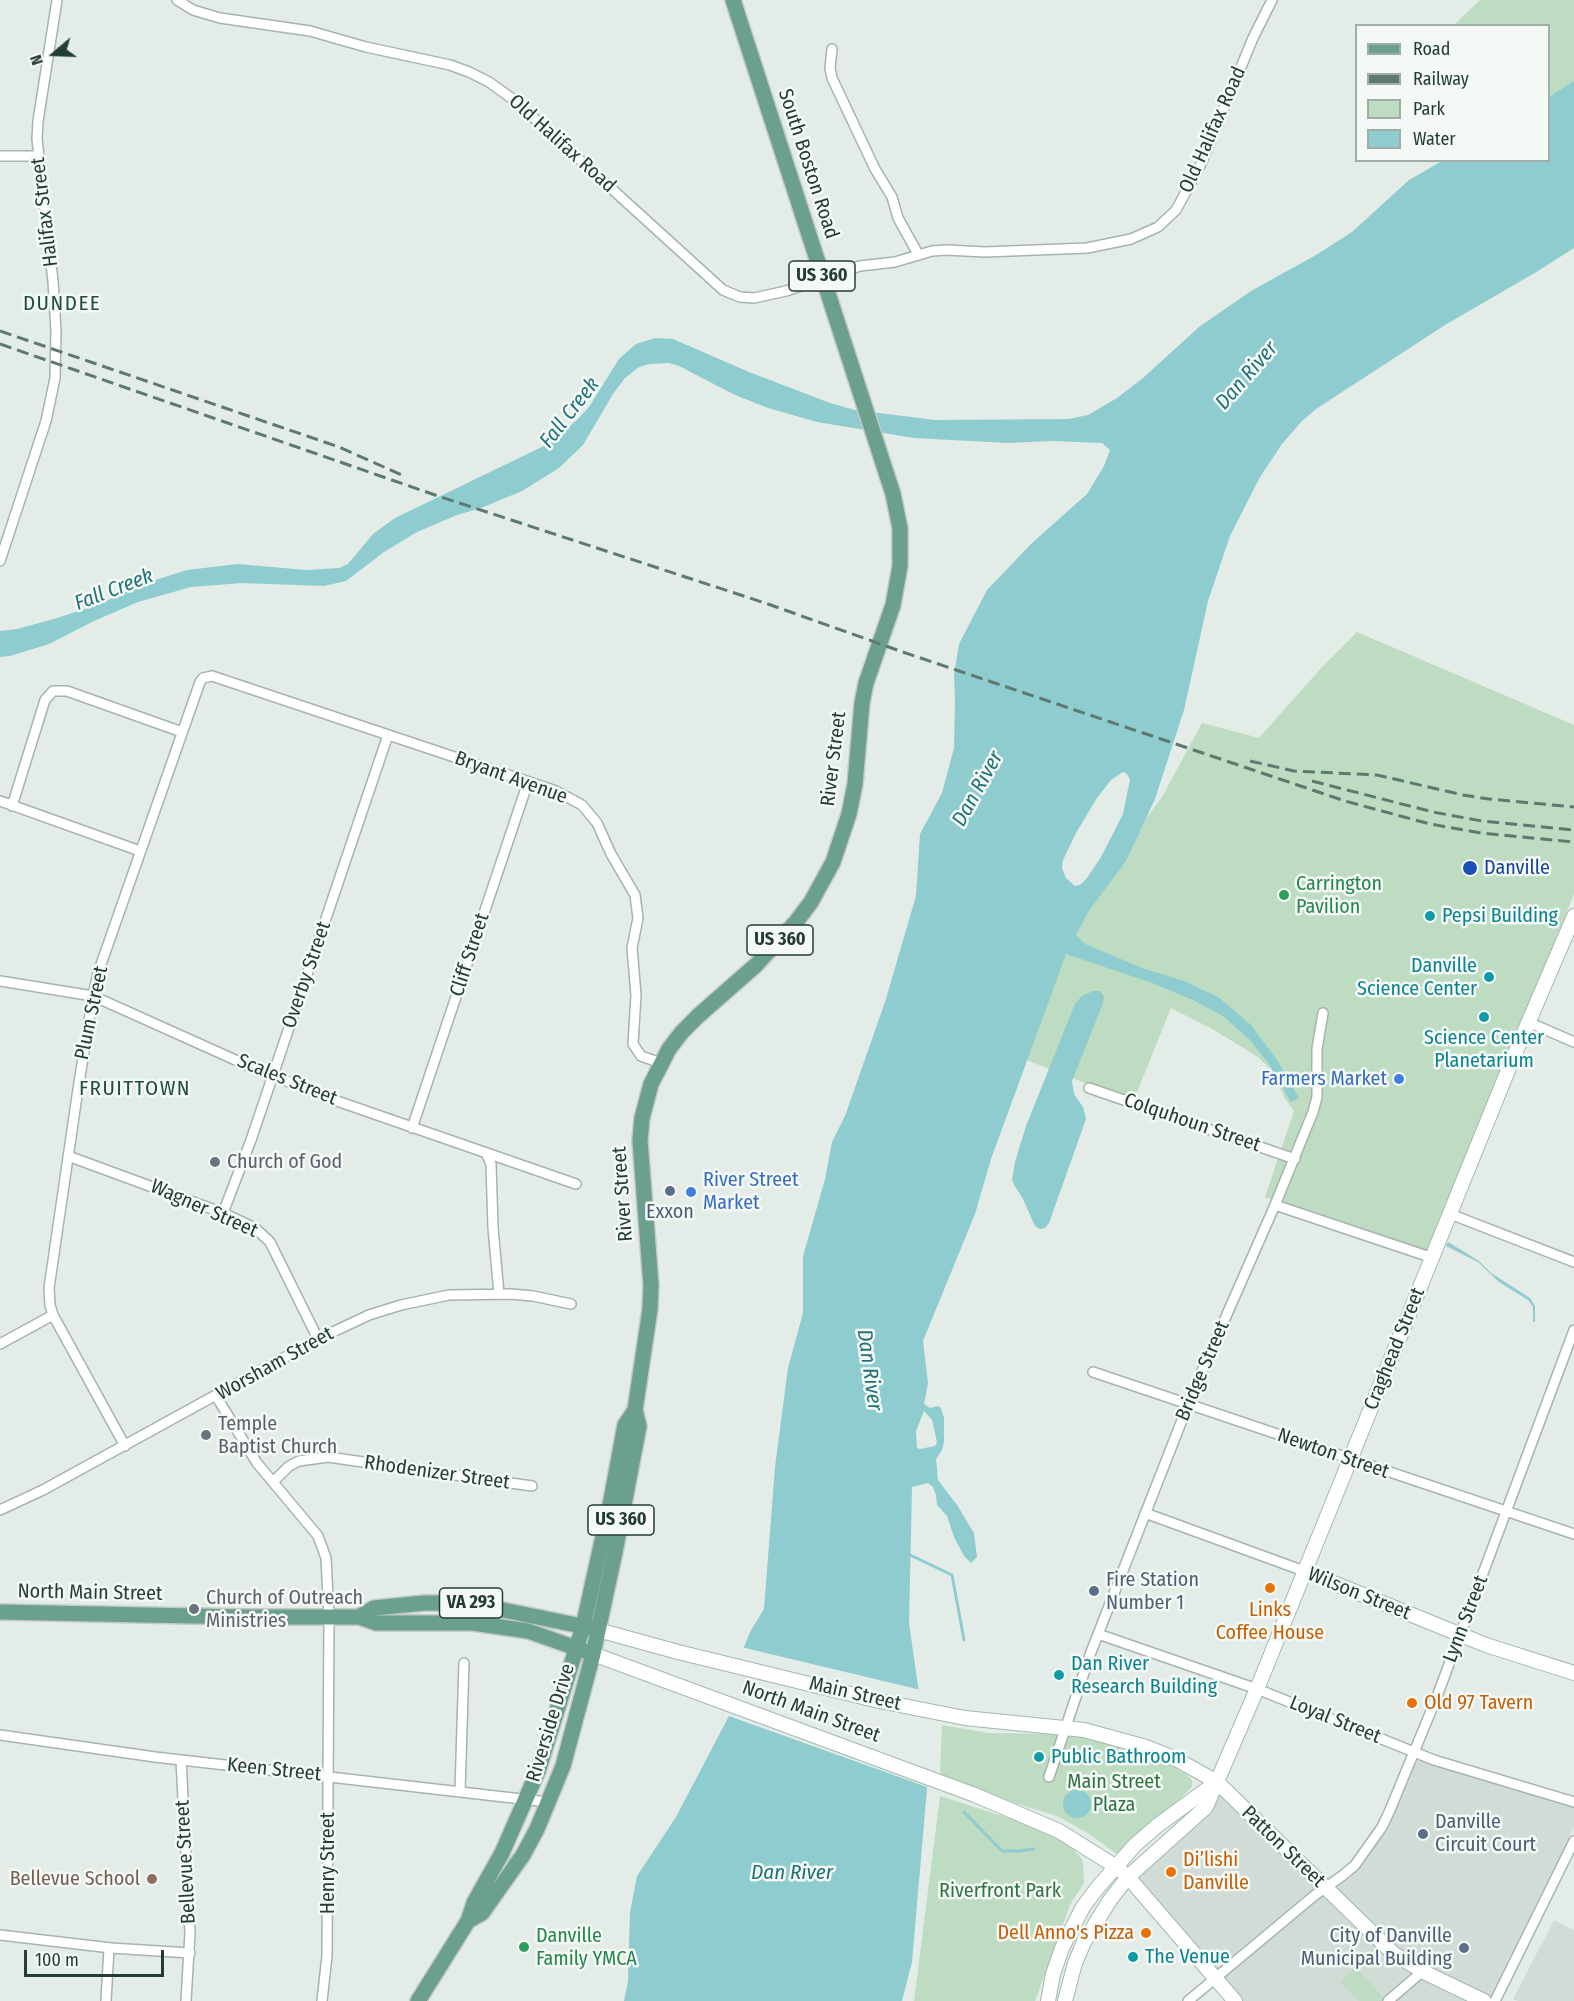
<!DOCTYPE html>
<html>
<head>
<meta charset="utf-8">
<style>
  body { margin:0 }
  #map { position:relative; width:1574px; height:2001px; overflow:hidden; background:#e3ece7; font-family:"Fira Sans Condensed",sans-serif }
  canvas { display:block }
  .legend { position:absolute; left:1355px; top:24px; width:195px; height:138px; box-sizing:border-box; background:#f4f9f6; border:2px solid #a1aea8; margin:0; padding:8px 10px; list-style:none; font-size:18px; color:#243d33 }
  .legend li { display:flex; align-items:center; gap:12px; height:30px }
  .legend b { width:30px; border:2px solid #a1aea8 }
  .north { position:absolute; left:24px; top:24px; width:60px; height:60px; -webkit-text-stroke:4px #f4f9f6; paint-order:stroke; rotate:251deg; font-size:16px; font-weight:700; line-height:24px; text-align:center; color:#243d33 }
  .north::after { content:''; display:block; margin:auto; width:21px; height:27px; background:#243d33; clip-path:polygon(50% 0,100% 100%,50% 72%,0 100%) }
  .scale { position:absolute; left:24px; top:1950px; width:140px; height:27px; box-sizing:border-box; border:3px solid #243d33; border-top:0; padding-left:8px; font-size:18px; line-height:21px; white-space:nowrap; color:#243d33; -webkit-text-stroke:4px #f4f9f6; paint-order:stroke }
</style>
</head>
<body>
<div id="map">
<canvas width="1574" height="2001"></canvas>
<ul class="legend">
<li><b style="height:8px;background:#6aa08c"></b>Road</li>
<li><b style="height:8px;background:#5e796f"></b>Railway</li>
<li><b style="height:16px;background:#bddcc2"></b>Park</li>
<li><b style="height:16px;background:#8ecccf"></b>Water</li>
</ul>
<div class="north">N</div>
<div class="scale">100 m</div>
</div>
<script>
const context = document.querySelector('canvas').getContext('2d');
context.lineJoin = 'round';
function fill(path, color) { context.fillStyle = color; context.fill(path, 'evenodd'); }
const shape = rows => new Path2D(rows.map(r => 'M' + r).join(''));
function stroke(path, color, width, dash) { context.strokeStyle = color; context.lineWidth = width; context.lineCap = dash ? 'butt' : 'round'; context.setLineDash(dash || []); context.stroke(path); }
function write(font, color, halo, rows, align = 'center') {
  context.font = font + ' "Fira Sans Condensed",sans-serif'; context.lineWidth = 5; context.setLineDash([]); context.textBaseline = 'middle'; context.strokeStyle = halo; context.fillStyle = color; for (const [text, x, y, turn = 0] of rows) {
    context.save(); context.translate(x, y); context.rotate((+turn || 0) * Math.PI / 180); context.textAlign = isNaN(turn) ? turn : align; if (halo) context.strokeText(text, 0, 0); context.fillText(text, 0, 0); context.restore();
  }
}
fill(shape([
  [1417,1758,1574,1806,1574,1827,1490,1997,1459,1983,1400,1949,1336,1889,1353,1875,1371,1851,1389,1819],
  [1217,1790,1318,1887,1218,1970,1133,1878],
  [1326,1889,1393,1953,1485,2001,1235,2001,1215,1978],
  [1554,1920,1574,1930,1574,2001,1518,2001,1513,1999]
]), '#d2dcd6');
fill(shape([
  [1480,0,1574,0,1574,86,1549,102,1548,26,1453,26],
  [1357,632,1574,725,1574,894,1427,1252,1265,1197,1294,1111,1286,1100,1270,1069,1258,1057,1214,1030,1171,1008,1133,1102,1014,1055,1104,876,1162,797,1202,723,1259,738,1323,666],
  [942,1725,988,1733,1056,1734,1090,1737,1138,1751,1163,1761,1187,1775,1192,1780,1192,1787,1120,1856,1086,1832,1057,1816,1018,1804,940,1776],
  [940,1796,1027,1824,1071,1846,1083,1861,1084,1883,1070,1905,1035,2001,914,2001],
  [1356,1967,1385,1999,1383,2001,1359,2001,1340,1981]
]), '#bddcc2');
fill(shape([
  [1574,81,1574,248,1538,271,1445,325,1316,409,1302,421,1282,444,1260,477,1230,536,1208,601,1184,710,1155,799,1126,861,1088,912,1076,935,1085,944,1142,968,1184,981,1218,997,1251,1025,1277,1060,1299,1098,1291,1102,1269,1064,1249,1039,1223,1016,1195,1001,1155,984,1066,954,991,1159,975,1214,923,1341,928,1383,924,1404,930,1408,938,1406,941,1408,944,1418,944,1442,942,1450,936,1459,938,1480,957,1505,974,1533,977,1557,971,1563,964,1556,954,1537,947,1516,937,1505,936,1495,933,1487,928,1483,912,1487,909,1623,924,1728,930,1754,912,1962,902,2001,624,2001,628,1981,630,1912,637,1876,676,1817,729,1716,732,1677,750,1632,764,1609,775,1467,788,1368,803,1313,803,1256,825,1179,832,1142,845,1116,885,1002,916,896,920,834,942,793,954,748,955,701,954,675,959,644,987,590,1032,543,1087,494,1104,466,1110,450,1102,443,1052,441,1008,443,914,438,817,422,768,408,735,395,679,366,669,363,649,364,639,367,625,378,613,394,583,445,559,468,522,491,481,508,457,515,417,532,384,552,346,581,324,586,242,583,191,587,138,602,94,621,49,644,10,656,0,657,0,631,17,629,54,619,97,605,146,583,187,570,238,564,306,570,339,568,348,564,373,534,395,518,550,443,579,418,589,407,619,359,636,344,655,338,673,339,749,372,830,403,855,410,935,420,1069,419,1088,415,1117,398,1143,378,1199,327,1251,291,1316,255,1352,232,1409,180,1442,161,1548,160,1549,97],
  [1123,772,1126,773,1130,779,1123,814,1101,857,1087,878,1080,885,1075,886,1066,878,1062,868,1063,860,1076,833,1097,798,1111,780],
  [924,1411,932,1420,937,1442,935,1446,920,1449,917,1448,916,1431],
  [1093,991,1100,991,1104,997,1103,1003,1072,1081,1074,1094,1083,1107,1086,1119,1049,1223,1045,1228,1040,1229,1035,1226,1022,1197,1014,1185,1012,1179,1015,1162,1026,1126,1075,1004,1082,996],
  [1448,1242,1479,1261,1491,1273,1530,1298,1535,1306,1535,1322,1533,1322,1533,1307,1528,1300,1499,1282,1478,1262,1446,1246],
  '1063 1804a14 14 0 1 1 28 0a14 14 0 1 1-28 0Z'
]), '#8ecccf');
fill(shape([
  [741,1647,921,1690,927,1728,933,1754,930,1788,726,1715,729,1677]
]), '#e3ece7');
stroke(shape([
  [908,1554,952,1575,964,1640],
  [964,1812,1002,1851,1019,1851,1034,1849]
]), '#8ecccf', 3);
const street = shape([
  [177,0,193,10,220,18,310,31,366,47,450,65,469,72,489,82,514,100,723,290,740,297,754,298,786,291,860,266,895,262,932,251,946,250,985,252,1087,248,1131,239,1158,227,1176,210,1200,166,1253,38,1272,0],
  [832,49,830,68,832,78,875,169,892,197,898,218,918,254],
  [0,156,38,156],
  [0,561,46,421,55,378,56,331,53,281,37,139,38,121,57,0],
  [0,801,140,851],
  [12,806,45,700,53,691,67,691,182,732],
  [0,981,93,996,251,1067,337,1101,576,1184],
  [1528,1022,1574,1042],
  [1089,1088,1295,1159],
  [412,1128,528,782],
  [486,1153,491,1164,493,1228,499,1294],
  [68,1156,223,1213,255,1228,270,1242,318,1339],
  [1275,1205,1433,1258],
  [223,1213,251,1140,388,735],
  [1450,1214,1574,1262],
  [0,1344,53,1315],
  [1093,1372,1574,1534],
  [216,1396,257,1463,318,1536,326,1558,329,1617,327,1956,322,2001],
  [125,1446,53,1315,50,1305,49,1288,78,1089,93,996,98,973,200,682,203,678,212,676,556,791,582,805,597,823,611,854,635,895,638,918,632,948,636,995,633,1044,641,1056,661,1063],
  [274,1481,289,1466,299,1461,328,1457,532,1486],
  [0,1510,43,1490,318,1339,369,1315,401,1305,449,1295,511,1294,533,1296,571,1304],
  [1145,1513,1304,1571],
  [1098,1634,1257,1689,1434,1760,1574,1802],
  [0,1735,155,1757,548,1802],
  [181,1760,190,1933,186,2001],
  [1049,1777,1091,1652,1195,1387,1275,1205,1313,1112,1317,1097,1317,1049,1323,1013],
  [460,1791,464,1663],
  [0,1935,111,1948,190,1953],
  [106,2001,109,1948],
  [1188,2001,1315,1895,1342,1876,1355,1865,1382,1827,1390,1810,1436,1699,1574,1330],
  [1388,2001,1423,1971],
  [1495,2001,1574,1841]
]);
const secondary = shape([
  [1304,1571,1486,1645,1574,1673],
  [598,1630,678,1652,879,1701,965,1718,1084,1730,1146,1747,1176,1759,1217,1782,1394,1954,1428,1974,1484,2001],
  [593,1654,975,1795,1059,1831,1115,1866,1128,1877,1235,2001],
  [1048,2001,1053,1974,1062,1948,1083,1907,1098,1887,1135,1845,1158,1825,1217,1782],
  [1065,2001,1075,1963,1084,1942,1110,1900,1128,1877,1206,1807,1257,1689,1511,1063,1574,916]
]);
const primary = shape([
  [0,1612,242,1617,359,1617,376,1623,473,1623,528,1631,593,1654],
  [359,1617,374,1608,424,1603,469,1603,591,1628],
  [468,1921,482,1913,523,1855,537,1829,563,1766,593,1654,615,1552,639,1426,635,1410],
  [418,2001,468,1921,474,1903,502,1853,538,1771,583,1627,611,1500,625,1425,635,1410,650,1309,651,1285,640,1141,642,1118,651,1084,669,1049,682,1032,698,1016,756,965,796,922,811,902,833,862,849,814,855,784,862,703,866,683,893,605,900,566,900,528,893,494,733,0]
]);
stroke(street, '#a6b4ad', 12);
stroke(secondary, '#a2b8ae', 16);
stroke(primary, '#c2c9c6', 18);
stroke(street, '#fff', 9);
stroke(secondary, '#fff', 14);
stroke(primary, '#6aa08c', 15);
stroke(shape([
  [0,331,339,447,404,476],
  [0,344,438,496,768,604,900,651,1345,801,1430,824,1481,833,1574,842],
  [1250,761,1294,771,1377,775,1463,795,1489,799,1574,807],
  [1312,781,1433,812,1482,821,1574,830]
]), '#5e796f', 3, [12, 6]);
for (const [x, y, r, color] of [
  [1470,868,8,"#1a4fb4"],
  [1284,895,6,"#2e9e5b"],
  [1430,916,6,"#0f9aa8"],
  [1489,977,6,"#0f9aa8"],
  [1484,1017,6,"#0f9aa8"],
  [1399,1079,6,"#3f7fe0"],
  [215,1162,6,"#6b7280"],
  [670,1191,6,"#5c6f8a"],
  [691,1192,6,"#3f7fe0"],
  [206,1435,6,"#6b7280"],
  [1270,1588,6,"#e8710a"],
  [1094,1591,6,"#5c6f8a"],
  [194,1609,6,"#6b7280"],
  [1059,1675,6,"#0f9aa8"],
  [1412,1703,6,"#e8710a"],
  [1039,1757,6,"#0f9aa8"],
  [1423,1834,6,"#5c6f8a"],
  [1171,1872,6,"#e8710a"],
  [152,1879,6,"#8d6e63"],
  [1146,1933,6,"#e8710a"],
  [524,1947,6,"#2e9e5b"],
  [1464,1948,6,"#5c6f8a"],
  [1133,1957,6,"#0f9aa8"]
]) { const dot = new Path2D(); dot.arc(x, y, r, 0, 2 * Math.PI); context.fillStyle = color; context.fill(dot); stroke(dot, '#f4f9f6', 2); }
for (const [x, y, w] of [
  [822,276,66],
  [780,940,66],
  [621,1520,66],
  [471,1603,63]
]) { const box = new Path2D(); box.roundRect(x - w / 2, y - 15, w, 30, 4.5); context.fillStyle = '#f4f9f6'; context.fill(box); stroke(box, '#243d33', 1.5); }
write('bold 18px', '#243d33', null, [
  ["US 360",822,276],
  ["US 360",780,940],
  ["US 360",621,1520],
  ["VA 293",471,1603]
]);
write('20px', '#243d33', '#f4f9f6', [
  ["Old Halifax Road",1213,130,-66],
  ["Old Halifax Road",562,144,42],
  ["South Boston Road",808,164,72],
  ["Halifax Street",45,212,-97],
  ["River Street",834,759,-83],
  ["Bryant Avenue",511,778,20],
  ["Cliff Street",470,955,-72],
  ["Overby Street",307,975,-71],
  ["Plum Street",92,1013,-78],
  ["Scales Street",287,1080,22],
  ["Colquhoun Street",1192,1123,19],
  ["River Street",623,1194,-94],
  ["Wagner Street",204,1209,24],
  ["Craghead Street",1395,1349,-68],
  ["Worsham Street",275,1364,-29],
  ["Bridge Street",1203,1371,-67],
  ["Newton Street",1333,1454,19],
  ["Rhodenizer Street",437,1473,8],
  ["North Main Street",90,1593,1],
  ["Wilson Street",1359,1594,22],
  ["Lynn Street",1466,1619,-69],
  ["Main Street",855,1694,13],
  ["North Main Street",811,1712,20],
  ["Loyal Street",1335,1720,22],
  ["Riverside Drive",551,1723,-73],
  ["Keen Street",274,1770,6],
  ["Patton Street",1283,1847,44],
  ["Bellevue Street",186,1862,-93],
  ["Henry Street",328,1863,-90]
]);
write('20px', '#164399', '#f4f9f6', [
  ["Danville",1484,868]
], 'left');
write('20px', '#27864d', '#f4f9f6', [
  ["Carrington",1296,884],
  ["Pavilion",1296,907],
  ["Danville",536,1936],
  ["Family YMCA",536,1959]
], 'left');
write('20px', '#0d838f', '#f4f9f6', [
  ["Pepsi Building",1442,916],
  ["Danville",1477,966,"right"],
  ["Science Center",1477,989,"right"],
  ["Science Center",1484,1038,"center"],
  ["Planetarium",1484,1061,"center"],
  ["Dan River",1071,1664],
  ["Research Building",1071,1687],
  ["Public Bathroom",1051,1757],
  ["The Venue",1145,1957]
], 'left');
write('20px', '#366cbe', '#f4f9f6', [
  ["Farmers Market",1387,1079],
  ["River Street",703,1180,"left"],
  ["Market",703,1203,"left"]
], 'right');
write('20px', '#5b616d', '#f4f9f6', [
  ["Church of God",227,1162],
  ["Temple",218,1424],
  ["Baptist Church",218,1447],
  ["Church of Outreach",206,1598],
  ["Ministries",206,1621]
], 'left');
write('20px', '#4e5e75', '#f4f9f6', [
  ["Exxon",670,1212,"center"],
  ["Fire Station",1106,1580],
  ["Number 1",1106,1603],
  ["Danville",1435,1822],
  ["Circuit Court",1435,1845],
  ["City of Danville",1452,1936,"right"],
  ["Municipal Building",1452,1959,"right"]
], 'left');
write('20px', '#c56008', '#f4f9f6', [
  ["Links",1270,1610,"center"],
  ["Coffee House",1270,1633,"center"],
  ["Old 97 Tavern",1424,1703],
  ["Di’lishi",1183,1860],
  ["Danville",1183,1883],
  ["Dell Anno's Pizza",1134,1933,"right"]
], 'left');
write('20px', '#307242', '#f4f9f6', [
  ["Main Street",1114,1782],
  ["Plaza",1114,1805],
  ["Riverfront Park",1000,1891]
]);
write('20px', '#785e54', '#f4f9f6', [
  ["Bellevue School",140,1879]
], 'right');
context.letterSpacing = '1.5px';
write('21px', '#204e3e', '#f4f9f6', [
  ["DUNDEE",62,304],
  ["FRUITTOWN",135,1089]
]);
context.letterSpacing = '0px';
write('italic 21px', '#207277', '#f4f9f6', [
  ["Dan River",1247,376,-49],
  ["Fall Creek",570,413,-52],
  ["Fall Creek",114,590,-21],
  ["Dan River",978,789,-61],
  ["Dan River",869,1370,82],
  ["Dan River",792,1873]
]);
</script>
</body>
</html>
